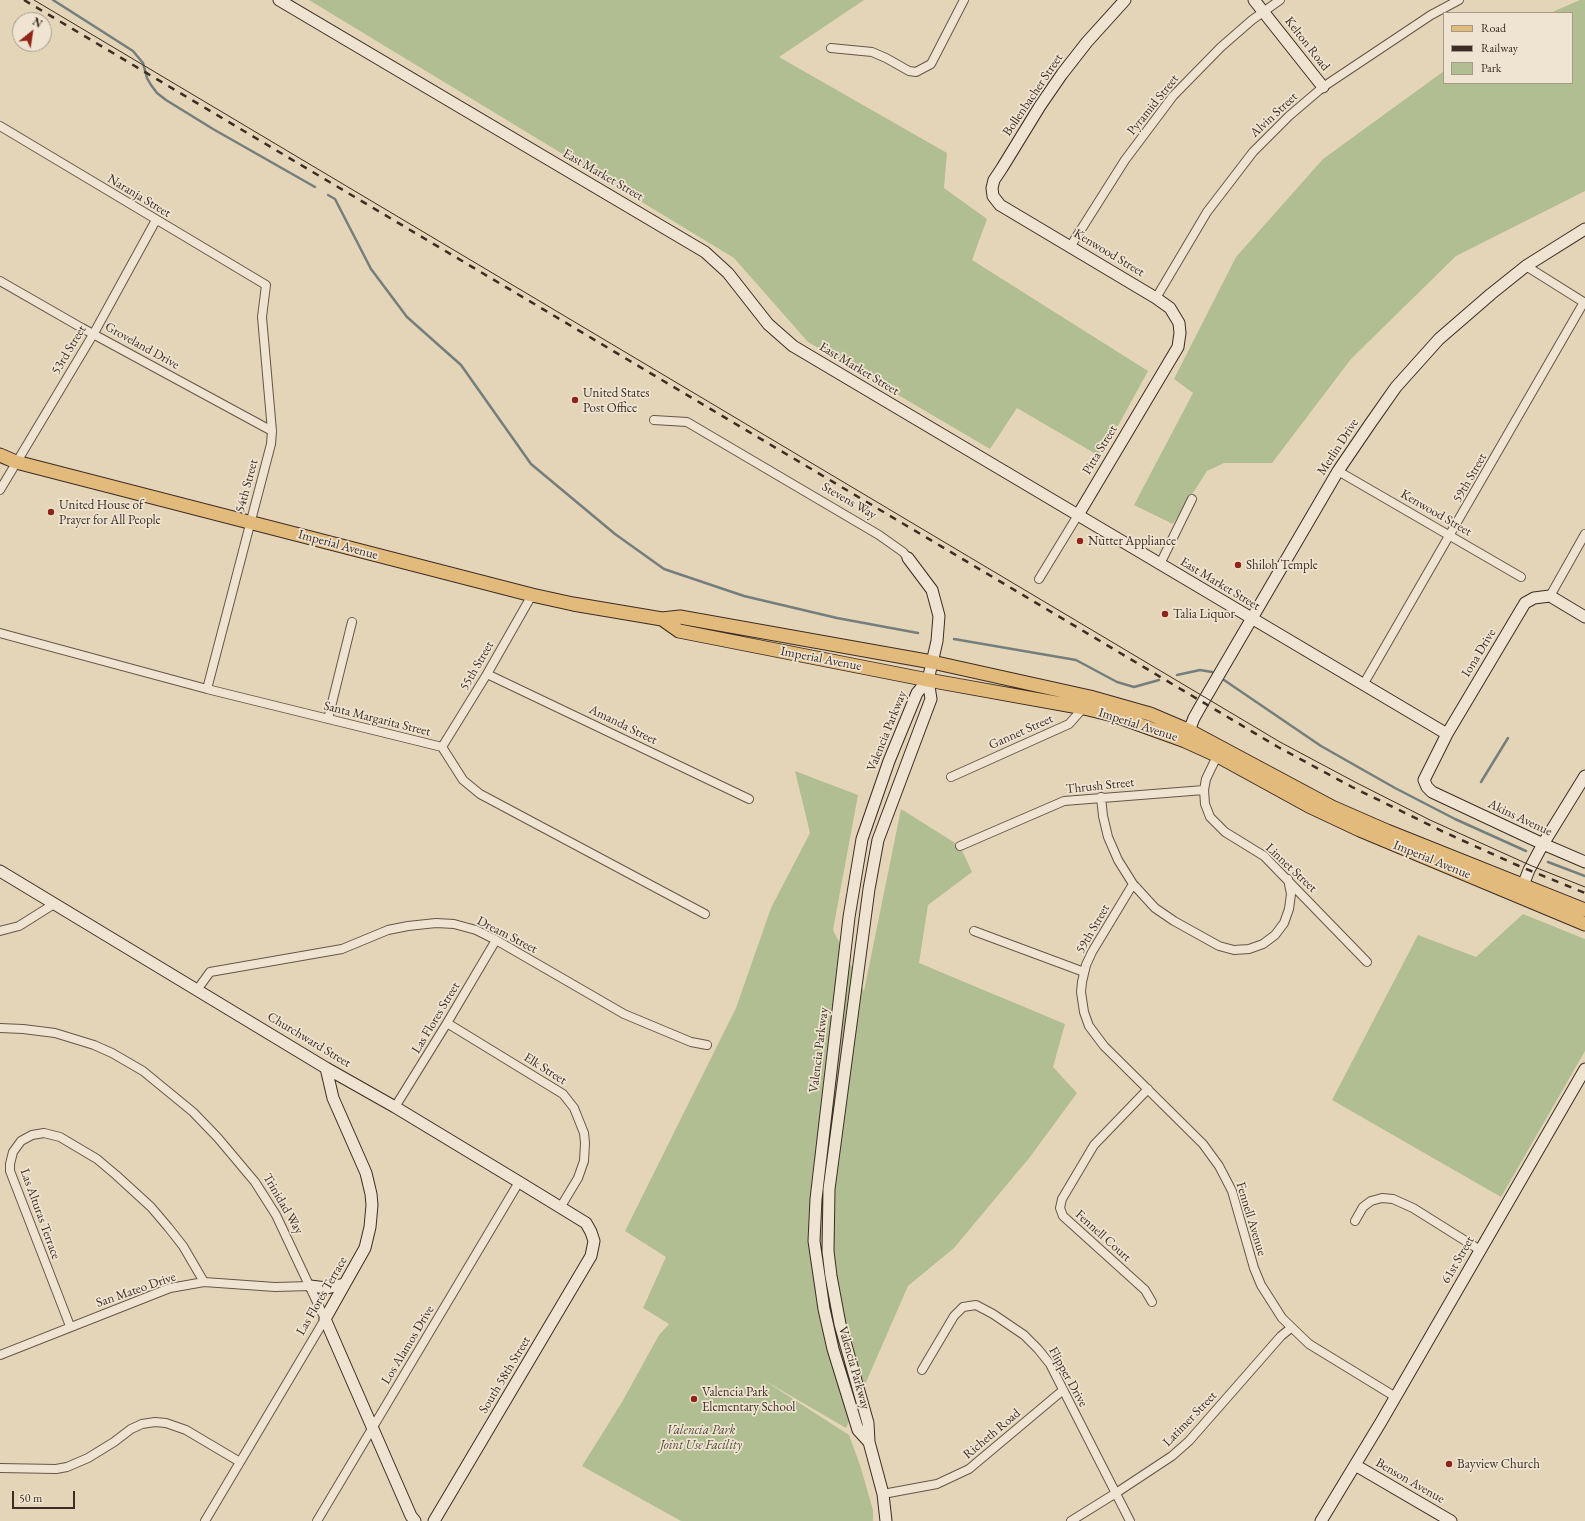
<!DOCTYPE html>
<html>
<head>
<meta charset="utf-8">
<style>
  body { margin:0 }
  #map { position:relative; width:1585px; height:1521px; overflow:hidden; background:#e5d5b8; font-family:"EB Garamond",serif }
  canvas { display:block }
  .legend { position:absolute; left:1443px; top:12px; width:130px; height:72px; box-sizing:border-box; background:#eee4d1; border:1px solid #a79a8b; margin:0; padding:5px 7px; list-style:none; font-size:12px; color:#3c2c23 }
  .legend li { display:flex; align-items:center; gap:8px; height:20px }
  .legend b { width:20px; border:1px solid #a79a8b }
  .north { position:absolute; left:12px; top:12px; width:40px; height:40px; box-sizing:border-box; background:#eee4d1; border:1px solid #a79a8b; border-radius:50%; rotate:30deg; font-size:11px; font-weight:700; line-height:16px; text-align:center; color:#3c2c23 }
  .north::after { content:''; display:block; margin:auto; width:14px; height:18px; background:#8f2418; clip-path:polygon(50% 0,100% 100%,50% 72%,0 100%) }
  .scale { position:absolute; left:12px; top:1491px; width:63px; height:18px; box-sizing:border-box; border:2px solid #3c2c23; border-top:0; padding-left:5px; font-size:12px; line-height:14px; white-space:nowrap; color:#3c2c23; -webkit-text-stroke:3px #eee4d1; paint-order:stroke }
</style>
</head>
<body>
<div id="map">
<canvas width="1585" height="1521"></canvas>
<ul class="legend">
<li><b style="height:5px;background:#e2ba7c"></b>Road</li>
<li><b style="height:5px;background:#3c2c23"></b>Railway</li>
<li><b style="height:11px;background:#b1be91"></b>Park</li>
</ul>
<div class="north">N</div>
<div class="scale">50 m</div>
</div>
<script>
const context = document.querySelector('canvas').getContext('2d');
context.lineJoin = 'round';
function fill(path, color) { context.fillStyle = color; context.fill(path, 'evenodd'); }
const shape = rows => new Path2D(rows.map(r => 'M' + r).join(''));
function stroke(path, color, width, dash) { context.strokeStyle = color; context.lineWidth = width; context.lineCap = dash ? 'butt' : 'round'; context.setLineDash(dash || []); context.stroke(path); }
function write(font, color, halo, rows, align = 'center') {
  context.font = font + ' "EB Garamond",serif'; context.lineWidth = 3.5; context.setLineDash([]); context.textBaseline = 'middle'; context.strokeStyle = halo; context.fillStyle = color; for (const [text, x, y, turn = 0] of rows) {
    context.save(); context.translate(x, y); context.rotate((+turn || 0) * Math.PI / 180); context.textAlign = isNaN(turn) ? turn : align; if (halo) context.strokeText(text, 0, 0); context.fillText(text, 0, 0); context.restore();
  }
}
fill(shape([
  [309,0,864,0,779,57,947,153,944,188,987,219,972,260,1148,371,1101,457,1017,408,990,449,808,342,734,258],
  [1580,0,1585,0,1585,191,1456,256,1351,359,1272,463,1224,463,1207,471,1173,524,1134,505,1193,393,1174,379,1236,257,1323,159,1444,71,1444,83,1572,83,1572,13,1550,13],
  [795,771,858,795,833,930,864,991,901,809,960,846,972,872,928,905,919,963,1065,1024,1053,1067,1077,1093,1030,1157,954,1248,908,1286,846,1428,762,1379,849,1435,860,1465,873,1510,873,1521,681,1521,582,1466,622,1402,659,1335,669,1324,643,1308,666,1257,625,1231,736,1008,771,908,810,833],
  [1523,914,1585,939,1585,1051,1501,1197,1332,1100,1418,935,1476,957]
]), '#b1be91');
stroke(shape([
  [53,0,133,51,143,63,147,78,151,85,157,93,166,100,213,129,315,187],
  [328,195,335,199,371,269,407,317,461,365,531,464,615,534,664,569,744,596,837,618,918,633],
  [954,639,1076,660,1117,682,1134,687,1159,680],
  [1177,675,1200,670,1212,672],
  [1224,680,1321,746,1395,788,1455,819,1526,851],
  [1481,782,1508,738],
  [1548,862,1585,876]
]), '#747f7d', 2.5);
const street = shape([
  [831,48,872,52,886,58,909,71,916,72,931,64,964,0],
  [0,126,266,285,262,317,272,431,271,444,207,689],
  [1070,247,1125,160,1173,96,1221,47,1252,20,1280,0],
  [1526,266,1585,303],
  [0,281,82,328,272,431],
  [1156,298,1207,212,1253,152,1289,116,1323,87,1431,15,1459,0],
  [654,420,687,422,879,535,903,552,908,558],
  [1338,471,1521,577],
  [0,490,94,333,156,220],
  [1160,564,1192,499],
  [1039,579,1078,515],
  [1550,596,1585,534],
  [0,633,207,689,442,747,463,780,480,794,705,914],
  [487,674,749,799],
  [1363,685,1584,302],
  [328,719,352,622],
  [442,747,487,674,532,595],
  [1219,752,1206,779,1204,790,1205,804,1210,817,1225,832,1264,856,1367,962],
  [951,777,1069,724,1085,706],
  [1101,797,1103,816,1108,837,1118,860,1133,884,1155,908,1174,921,1219,946,1234,950,1249,949,1263,944,1275,935,1284,923,1289,909,1291,894,1288,879],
  [960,846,1064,801,1204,790],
  [1133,884,1092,952,1086,965,1082,982,1081,992,1084,1012,1089,1026,1104,1046,1203,1144,1219,1166,1232,1191,1254,1268,1261,1285,1282,1318,1309,1344,1394,1396],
  [0,931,19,926,54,904],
  [974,931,1084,972],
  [197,990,210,972,342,949,388,930,408,926,436,923,454,924,476,930,496,940,624,1014,691,1042,707,1045],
  [447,1023,563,1094,574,1108,584,1133,585,1143,584,1161,578,1178,560,1208],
  [0,1028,23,1029,55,1033,94,1045,112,1053,143,1071,193,1112,218,1138,255,1182,276,1215,325,1319,205,1521],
  [1148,1089,1094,1145,1062,1199,1060,1208,1063,1216,1145,1290,1152,1302],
  [395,1107,447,1023,496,940],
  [1355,1221,1363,1207,1371,1201,1382,1198,1393,1199,1413,1208,1480,1250],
  [70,1326,10,1171,10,1164,13,1152,21,1141,32,1135,44,1133,60,1137,97,1159,116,1175,151,1207,168,1227,183,1246,204,1282],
  [0,1355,170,1288,204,1282,275,1287,310,1286],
  [922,1370,954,1316,963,1307,976,1305,993,1314,1024,1335,1038,1349,1050,1364,1130,1521],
  [0,1468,56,1469,67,1467,88,1458,114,1442,131,1429,142,1424,155,1422,166,1423,186,1430,240,1462],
  [883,1494,937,1484,969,1469,1062,1391],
  [317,1521,519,1182],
  [1071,1521,1116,1493,1172,1456,1189,1441,1281,1336,1291,1328]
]);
const secondary = shape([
  [279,0,705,252,728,273,768,324,793,346,1447,734],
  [1254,0,1323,87],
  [1078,515,1178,347,1180,333,1179,323,1170,308,1156,298,1000,205,993,196,992,188,994,180,1002,168,1040,106,1062,74,1087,42,1125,0],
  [1585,617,1550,596,1534,598,1525,603,1447,734,1424,780,1427,787,1432,792,1543,844,1585,862],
  [1186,738,1194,718,1203,702,1338,471,1370,424,1396,387,1439,339,1491,294,1526,266,1585,229],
  [0,871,326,1068,395,1107,519,1182,586,1223,591,1232,594,1241,591,1256,434,1521],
  [1520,893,1529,870,1543,844,1585,776],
  [326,1068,333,1098,366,1173,371,1194,372,1205,370,1227,365,1248,325,1319,411,1516,415,1521],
  [310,1286,327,1288,344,1284],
  [869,1442,858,1430,833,1349,824,1309,814,1241,816,1199,849,917,862,839,889,761,917,693,928,680],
  [1355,1465,1451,1521],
  [886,1521,883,1494,869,1442,868,1423,840,1324,831,1276,828,1251,829,1189,869,889,878,840,931,699,928,680,937,641,939,616,932,590,908,558],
  [1321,1521,1381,1422,1585,1069]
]);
const primary = shape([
  [0,455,16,462,532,595,573,604,662,619,680,617,932,662,1090,697,1150,714,1190,731,1332,807,1387,831,1585,910],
  [662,619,679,631,928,680,1084,708,1113,715,1185,741,1216,755,1309,806,1360,830,1585,924]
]);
stroke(street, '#665648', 10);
stroke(secondary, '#3c2c23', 13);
stroke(primary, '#3c2c23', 15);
stroke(street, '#eee4d1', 8);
stroke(secondary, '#eee4d1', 11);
stroke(primary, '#e2ba7c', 13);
stroke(shape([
  [34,0,1280,742,1355,782,1430,820,1532,866,1585,887]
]), '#3c2c23', 1);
stroke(shape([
  [24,0,1278,747,1352,787,1446,833,1519,866,1585,893]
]), '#3c2c23', 2.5, [7, 7]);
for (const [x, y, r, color] of [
  [575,400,4,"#8f2418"],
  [51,512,4,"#8f2418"],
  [1080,541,4,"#8f2418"],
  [1238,565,4,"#8f2418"],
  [1165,614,4,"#8f2418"],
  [694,1399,4,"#8f2418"],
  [1449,1464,4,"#8f2418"]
]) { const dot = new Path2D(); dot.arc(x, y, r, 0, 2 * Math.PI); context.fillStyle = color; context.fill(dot); stroke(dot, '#eee4d1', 1.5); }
write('13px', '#3c2c23', '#eee4d1', [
  ["Kelton Road",1307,44,52],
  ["Bollenbacher Street",1033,95,-56],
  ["Pyramid Street",1153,105,-51],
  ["Alvin Street",1274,115,-43],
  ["East Market Street",603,175,30],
  ["Naranja Street",139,196,31],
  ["Kenwood Street",1109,253,31],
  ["Groveland Drive",142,346,29],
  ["53rd Street",69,350,-59],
  ["East Market Street",859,369,31],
  ["Merlin Drive",1338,447,-57],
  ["Pitta Street",1100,450,-59],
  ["59th Street",1470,478,-60],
  ["54th Street",247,486,-75],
  ["Stevens Way",849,501,30],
  ["Kenwood Street",1436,513,30],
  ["Imperial Avenue",338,545,15],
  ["East Market Street",1220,584,31],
  ["Iona Drive",1479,653,-59],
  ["Imperial Avenue",821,659,11],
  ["55th Street",477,666,-60],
  ["Santa Margarita Street",377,719,14],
  ["Amanda Street",623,725,26],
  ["Imperial Avenue",1138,725,18],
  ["Valencia Parkway",887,731,-68],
  ["Gannet Street",1021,732,-24],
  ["Thrush Street",1100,786,-6],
  ["Akins Avenue",1520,818,25],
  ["Imperial Avenue",1432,860,22],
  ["Linnet Street",1291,868,43],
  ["59th Street",1093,929,-60],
  ["Dream Street",507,935,27],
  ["Las Flores Street",436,1018,-59],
  ["Churchward Street",309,1040,31],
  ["Valencia Parkway",819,1050,-83],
  ["Elk Street",545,1069,32],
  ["Trinidad Way",283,1204,60],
  ["Las Alturas Terrace",40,1214,70],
  ["Fennell Avenue",1251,1219,73],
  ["Fennell Court",1103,1236,42],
  ["61st Street",1458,1260,-60],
  ["San Mateo Drive",136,1290,-19],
  ["Las Flores Terrace",322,1296,-60],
  ["Los Alamos Drive",408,1345,-59],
  ["Valencia Parkway",854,1368,74],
  ["South 58th Street",505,1375,-59],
  ["Flipper Drive",1068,1377,61],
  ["Latimer Street",1190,1419,-46],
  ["Richeth Road",992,1434,-40],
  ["Benson Avenue",1410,1481,30]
]);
write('13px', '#3c2c23', '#eee4d1', [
  ["United States",583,393],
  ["Post Office",583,408],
  ["United House of",59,505],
  ["Prayer for All People",59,520],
  ["Nutter Appliance",1088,541],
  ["Shiloh Temple",1246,565],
  ["Talia Liquor",1173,614],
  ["Valencia Park",702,1392],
  ["Elementary School",702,1407],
  ["Bayview Church",1457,1464]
], 'left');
write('italic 13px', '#534939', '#eee4d1', [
  ["Valencia Park",701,1430],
  ["Joint Use Facility",701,1445]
]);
</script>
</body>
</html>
